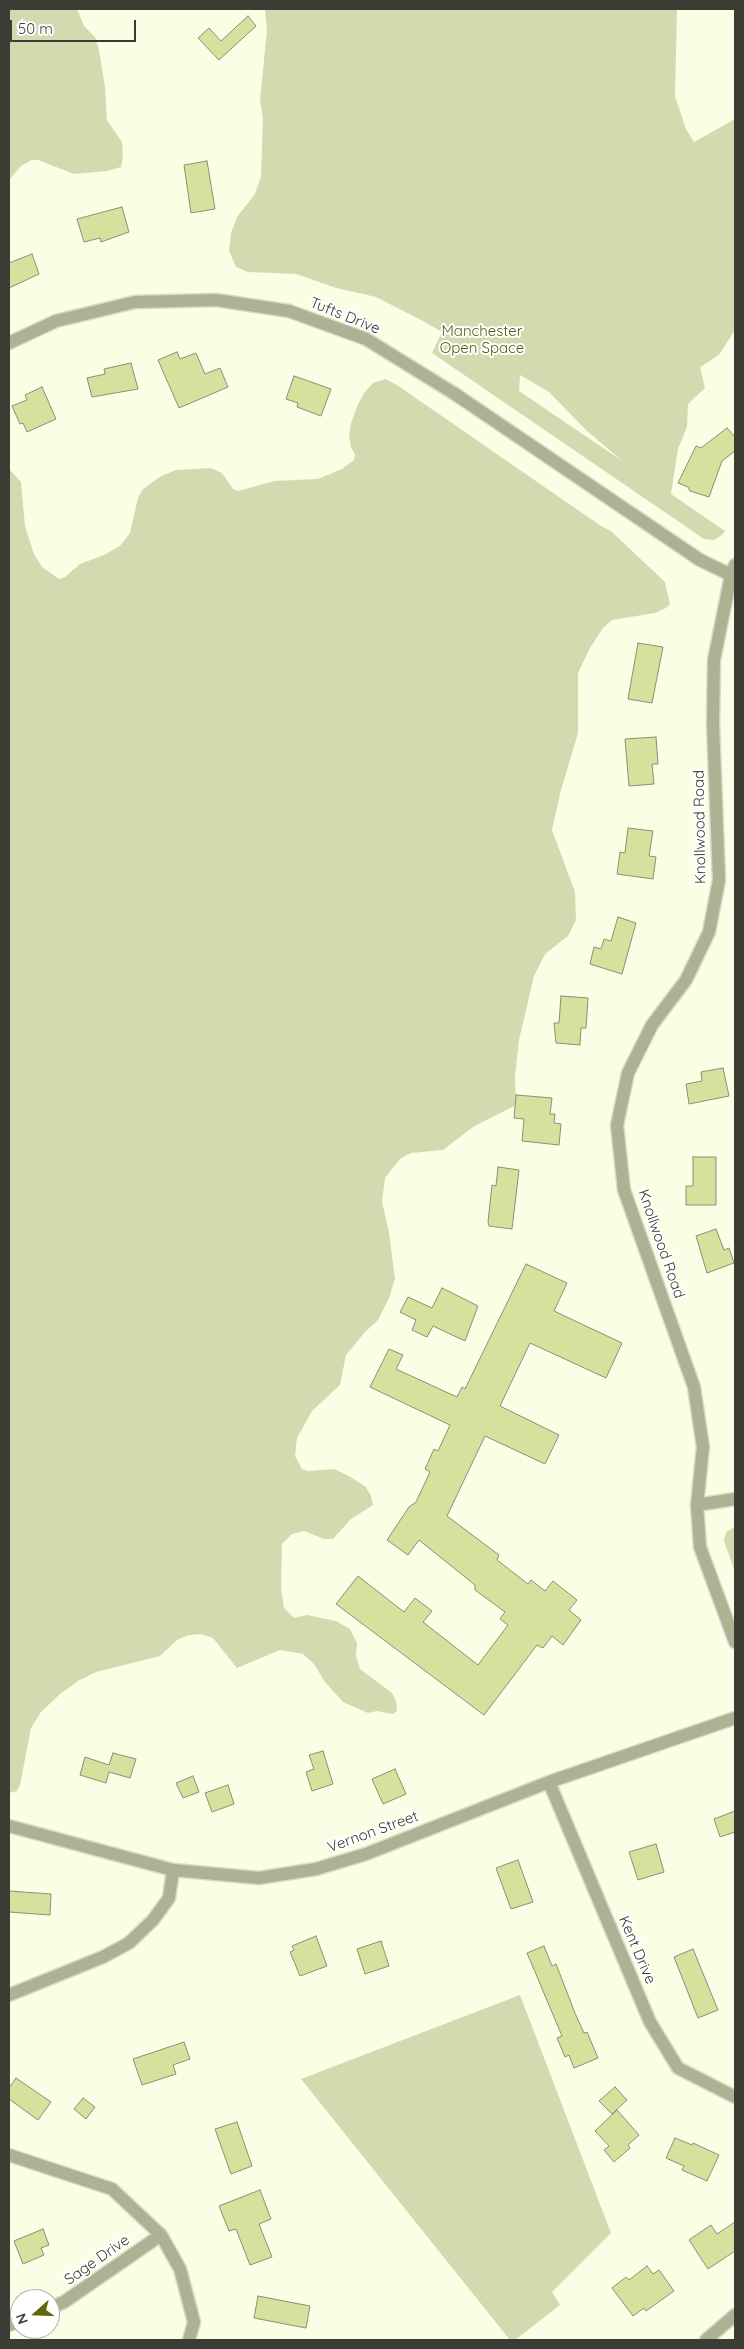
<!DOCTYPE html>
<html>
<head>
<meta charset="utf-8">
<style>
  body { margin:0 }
  #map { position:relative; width:744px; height:2349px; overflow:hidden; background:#fafee5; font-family:Quicksand,sans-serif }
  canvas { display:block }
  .frame { position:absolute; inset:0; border:10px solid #3b3c33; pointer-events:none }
  .north { position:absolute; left:10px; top:2289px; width:50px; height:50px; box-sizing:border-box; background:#fff; border:1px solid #b1b1ad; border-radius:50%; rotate:250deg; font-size:14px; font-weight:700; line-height:20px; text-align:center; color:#3b3c33 }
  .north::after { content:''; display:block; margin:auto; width:18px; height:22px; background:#606708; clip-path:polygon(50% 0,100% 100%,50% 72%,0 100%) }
  .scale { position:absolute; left:10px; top:20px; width:126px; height:22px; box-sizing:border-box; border:2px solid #3b3c33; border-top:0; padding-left:6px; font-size:15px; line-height:18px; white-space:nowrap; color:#3b3c33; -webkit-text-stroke:4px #fff; paint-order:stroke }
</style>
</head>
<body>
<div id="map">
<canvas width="744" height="2349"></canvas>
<div class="frame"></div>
<div class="north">N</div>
<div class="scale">50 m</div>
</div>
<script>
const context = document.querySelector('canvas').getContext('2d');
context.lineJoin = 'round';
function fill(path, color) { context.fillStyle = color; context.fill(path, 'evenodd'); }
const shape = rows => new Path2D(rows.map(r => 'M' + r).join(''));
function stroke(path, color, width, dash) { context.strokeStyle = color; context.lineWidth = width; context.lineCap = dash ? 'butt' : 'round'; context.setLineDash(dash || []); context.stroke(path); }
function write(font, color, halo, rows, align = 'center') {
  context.font = font + ' Quicksand,sans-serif'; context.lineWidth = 4; context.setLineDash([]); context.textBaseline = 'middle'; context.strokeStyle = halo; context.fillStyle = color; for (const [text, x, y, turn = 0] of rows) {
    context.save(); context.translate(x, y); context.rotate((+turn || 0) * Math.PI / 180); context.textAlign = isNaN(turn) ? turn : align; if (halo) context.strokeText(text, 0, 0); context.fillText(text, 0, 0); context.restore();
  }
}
fill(shape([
  [9,9,77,9,84,26,95,37,99,50,105,87,107,120,122,142,123,156,121,167,107,171,74,174,38,160,32,160,21,166,9,180],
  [265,9,677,9,675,96,686,129,694,142,735,119,735,330,719,355,700,367,705,388,688,404,687,427,678,449,671,494,725,531,722,535,714,540,704,539,432,353,442,332,423,321,376,297,336,288,296,274,248,272,236,267,229,251,231,233,237,217,255,194,261,176,263,119,260,100,267,30],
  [520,375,549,392,586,430,621,460,519,391],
  [385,379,397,385,601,526,611,531,665,582,670,604,666,608,655,613,612,620,603,628,590,648,578,673,578,733,561,790,552,830,575,892,576,920,568,936,545,954,534,976,519,1040,515,1076,516,1105,473,1127,443,1150,411,1153,400,1159,385,1178,382,1202,389,1232,395,1279,389,1298,378,1320,365,1332,346,1355,340,1385,312,1411,297,1438,295,1456,302,1469,308,1471,334,1469,349,1476,366,1487,371,1496,373,1505,351,1519,333,1539,324,1539,304,1531,292,1534,282,1544,281,1588,284,1608,294,1618,307,1615,336,1621,350,1629,357,1643,356,1656,360,1669,392,1693,396,1701,397,1711,393,1714,377,1711,368,1713,343,1702,325,1682,314,1664,303,1654,280,1650,237,1668,213,1638,201,1634,189,1635,177,1640,160,1656,96,1672,78,1681,60,1694,41,1712,31,1728,20,1785,17,1791,9,1793,9,469,21,482,25,526,34,554,42,567,59,579,65,577,80,564,104,555,120,546,130,533,138,498,142,490,161,476,176,470,211,468,222,473,233,489,238,491,274,481,318,479,342,469,354,460,355,454,351,448,349,435,351,423,358,404,364,393,373,383],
  [735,1527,735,1572,724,1541,726,1532],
  [520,1995,611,2233,552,2292,560,2305,515,2340,510,2340,301,2079]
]), '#d4dab0');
const building = shape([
  [248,16,256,26,219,60,198,38,209,28,221,41,248,16],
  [207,161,215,209,191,213,184,165,207,161],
  [122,207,129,232,101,242,100,238,84,242,77,219,122,207],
  [32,254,39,274,9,288,9,263,32,254],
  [177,352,180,359,196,353,205,374,220,368,228,387,179,408,158,360,177,352],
  [131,363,138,389,92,397,87,378,105,374,104,369,131,363],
  [294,376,331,389,321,416,297,407,298,403,286,399,294,376],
  [42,387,56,419,27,432,23,423,20,424,12,406,27,400,25,395,42,387],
  [727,428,735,437,735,451,722,461,709,497,690,491,688,487,678,483,696,446,701,448,727,428],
  [638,643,663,647,652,703,628,699,638,643],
  [656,737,658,764,652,764,654,784,629,786,625,739,656,737],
  [628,828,653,831,649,856,656,857,653,879,617,874,620,852,625,853,628,828],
  [618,917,636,923,622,974,590,964,594,947,601,949,604,939,611,941,618,917],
  [561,996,588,998,586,1028,581,1028,580,1045,556,1043,554,1023,559,1023,561,996],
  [723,1068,729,1096,689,1104,686,1084,702,1081,701,1072,723,1068],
  [516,1095,552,1098,550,1114,555,1114,554,1123,561,1124,559,1145,522,1141,524,1119,514,1118,516,1095],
  [693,1157,716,1157,716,1205,686,1205,686,1186,693,1186,693,1157],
  [498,1167,519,1170,512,1229,489,1226,488,1222,492,1185,496,1186,498,1167],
  [716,1229,724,1250,729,1248,734,1263,707,1273,696,1236,716,1229],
  [526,1264,567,1283,554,1311,622,1343,606,1378,530,1343,500,1406,559,1435,545,1464,485,1436,447,1516,499,1555,497,1560,528,1584,531,1580,545,1591,553,1581,577,1600,569,1610,581,1620,563,1645,552,1636,543,1648,537,1645,484,1715,336,1604,358,1576,404,1612,415,1598,432,1611,423,1622,478,1665,508,1625,500,1619,505,1612,475,1590,475,1585,419,1540,408,1555,387,1540,409,1507,416,1502,430,1472,425,1469,434,1449,438,1451,450,1425,370,1387,389,1349,403,1355,396,1369,457,1397,462,1387,465,1389,526,1264],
  [442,1288,478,1306,465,1341,433,1326,427,1337,412,1330,416,1320,400,1312,408,1297,432,1308,442,1288],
  [323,1751,333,1784,312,1791,306,1772,314,1769,309,1755,323,1751],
  [113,1753,136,1759,130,1778,109,1772,106,1783,80,1775,85,1757,109,1765,113,1753],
  [395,1769,406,1794,383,1804,372,1779,395,1769],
  [193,1776,199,1792,183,1798,176,1783,193,1776],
  [228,1785,234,1804,212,1812,205,1793,228,1785],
  [735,1811,735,1832,720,1837,714,1819,735,1811],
  [656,1844,664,1872,638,1880,629,1852,656,1844],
  [518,1860,533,1902,511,1909,496,1868,518,1860],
  [9,1891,51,1894,50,1915,9,1912,9,1891],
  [316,1936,327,1966,300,1976,290,1952,294,1950,292,1946,316,1936],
  [381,1941,389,1966,365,1974,357,1949,381,1941],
  [544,1946,552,1966,556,1964,575,2013,584,2033,587,2032,598,2058,574,2068,569,2055,565,2057,557,2038,562,2036,527,1953,544,1946],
  [693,1949,718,2010,698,2018,674,1957,693,1949],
  [184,2042,190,2059,173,2065,176,2074,142,2085,133,2059,184,2042],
  [16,2078,51,2102,38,2120,9,2099,9,2088,16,2078],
  [615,2087,627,2100,612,2114,599,2101,615,2087],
  [83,2098,95,2107,86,2119,74,2109,83,2098],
  [617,2110,639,2135,628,2145,630,2148,614,2162,604,2150,609,2146,595,2131,617,2110],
  [237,2122,252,2166,231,2174,215,2129,237,2122],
  [675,2138,692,2145,693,2143,719,2155,707,2181,682,2170,684,2166,666,2158,675,2138],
  [260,2190,271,2219,259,2224,272,2257,250,2265,236,2229,229,2231,219,2206,260,2190],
  [735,2222,735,2251,708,2269,689,2240,711,2225,717,2234,735,2222],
  [43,2229,49,2245,41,2248,44,2255,23,2264,14,2241,43,2229],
  [647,2266,653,2274,659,2270,674,2291,646,2311,644,2308,633,2316,612,2288,626,2277,629,2280,647,2266],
  [258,2296,310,2306,306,2328,254,2318,258,2296]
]);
fill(building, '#d7e09d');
stroke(building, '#8b8f78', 1);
const minor = shape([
  [9,343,56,321,135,302,216,300,289,311,366,339,455,394,700,560,731,575],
  [735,565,731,575,714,660,713,724,719,880,709,932,686,980,652,1025,628,1073,617,1125,624,1190,694,1387,703,1447,697,1505,700,1547,735,1642],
  [697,1505,735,1499],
  [549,1782,650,2022,678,2068,735,2097],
  [9,1826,173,1870,259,1878,316,1869,366,1854,549,1782,735,1718],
  [9,1995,103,1957,129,1943,153,1920,169,1898,173,1870],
  [9,2155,112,2189,161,2235,180,2269,194,2322,189,2340],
  [50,2308,64,2302,161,2235],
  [9,2325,20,2321],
  [706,2340,735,2315]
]);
stroke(minor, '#d8dbc5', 15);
stroke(minor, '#adb295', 12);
write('15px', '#3b3c33', '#fff', [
  ["Tufts Drive",345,316,22],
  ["Knollwood Road",700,827,-91],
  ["Knollwood Road",661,1244,71],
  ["Vernon Street",373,1832,-20],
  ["Kent Drive",637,1950,67],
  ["Sage Drive",97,2260,-35]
]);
write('15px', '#565d12', '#fff', [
  ["Manchester",482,331],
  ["Open Space",482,348]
]);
</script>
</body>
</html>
